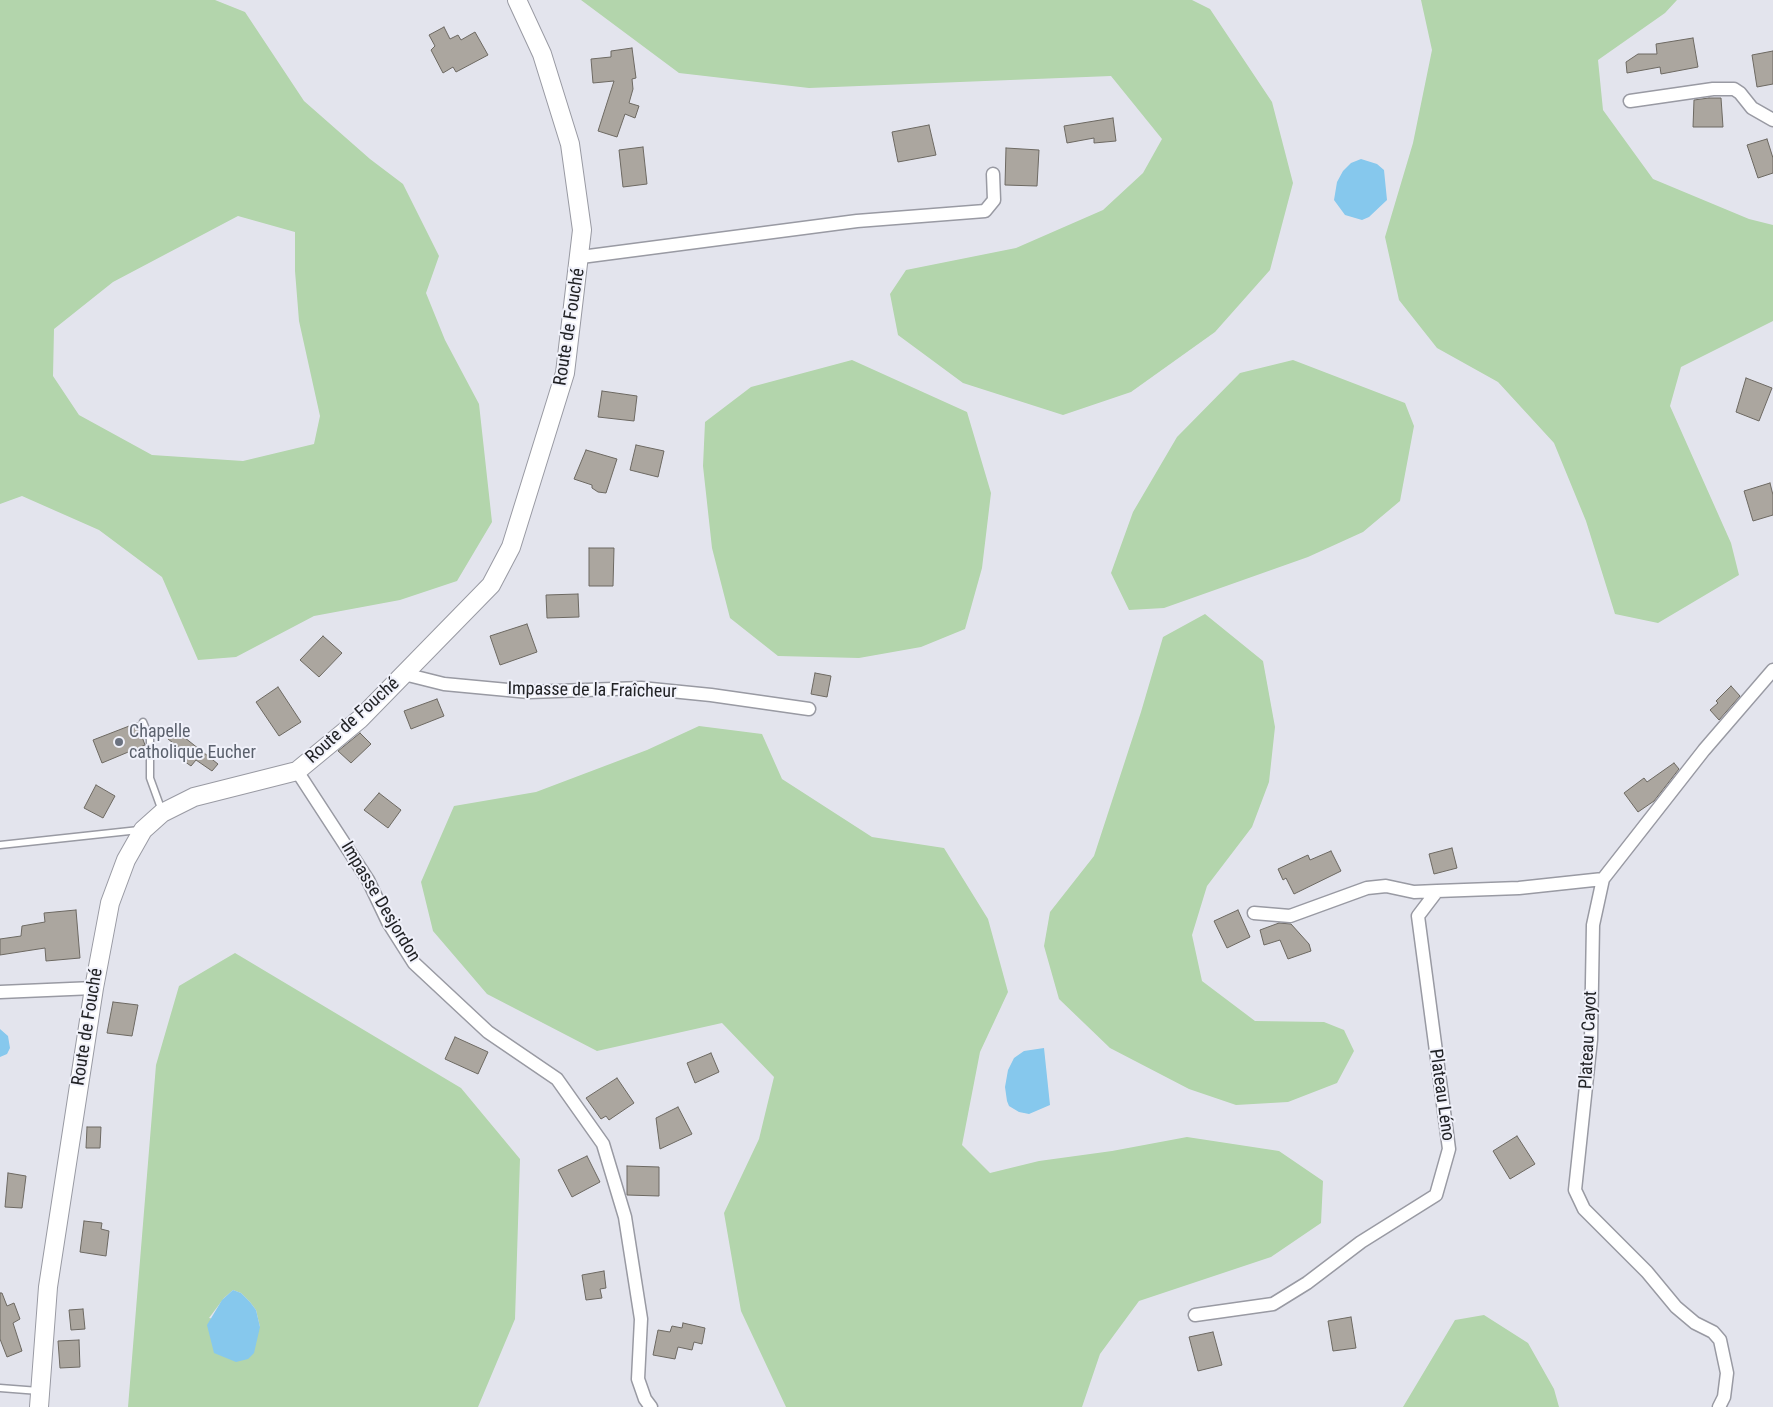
<!DOCTYPE html>
<html>
<head>
<meta charset="utf-8">
<style>
  body { margin:0 }
  canvas { display:block; background:#e3e4ed }
</style>
</head>
<body>
<canvas width="1773" height="1407"></canvas>
<script>
const context = document.querySelector('canvas').getContext('2d');
context.lineJoin = 'round';
function fill(path, color) { context.fillStyle = color; context.fill(path, 'evenodd'); }
const shape = rows => new Path2D(rows.map(r => 'M' + r).join(''));
function stroke(path, color, width, dash) { context.strokeStyle = color; context.lineWidth = width; context.lineCap = dash ? 'butt' : 'round'; context.setLineDash(dash || []); context.stroke(path); }
function write(font, color, halo, rows, align = 'center') {
  context.font = font + ' "Roboto Condensed",sans-serif'; context.lineWidth = 4; context.setLineDash([]); context.textBaseline = 'middle'; context.strokeStyle = halo; context.fillStyle = color; for (const [text, x, y, turn = 0] of rows) {
    context.save(); context.translate(x, y); context.rotate((+turn || 0) * Math.PI / 180); context.textAlign = isNaN(turn) ? turn : align; if (halo) context.strokeText(text, 0, 0); context.fillText(text, 0, 0); context.restore();
  }
}
fill(shape([
  [0,0,215,0,245,12,304,101,370,159,403,184,439,256,426,293,445,340,479,404,492,522,457,581,400,600,314,616,236,657,198,660,162,577,99,530,22,496,0,504],
  [238,216,295,232,295,271,299,321,320,416,314,444,243,461,152,455,79,415,53,376,54,329,113,282],
  [581,0,1192,0,1210,9,1272,102,1293,183,1270,270,1215,332,1131,392,1063,415,963,383,898,335,890,294,906,270,1016,248,1103,210,1143,173,1162,139,1111,76,809,88,679,73],
  [1421,0,1677,0,1665,13,1598,60,1603,110,1653,179,1749,219,1773,225,1773,321,1681,367,1670,406,1731,543,1739,575,1658,623,1615,614,1586,521,1554,443,1498,382,1437,348,1399,300,1385,237,1413,143,1432,50],
  [852,360,967,412,991,493,982,568,965,629,921,647,859,658,778,656,730,618,712,548,703,466,705,422,751,387],
  [1293,360,1405,403,1414,426,1400,501,1363,532,1308,557,1164,608,1129,610,1111,573,1133,512,1177,437,1240,373],
  [1205,614,1263,661,1275,727,1269,782,1252,827,1207,886,1192,935,1202,981,1255,1021,1324,1022,1344,1030,1354,1051,1337,1083,1288,1102,1236,1105,1189,1089,1110,1048,1059,999,1044,946,1050,912,1094,856,1141,712,1163,637],
  [699,726,762,734,782,779,872,837,944,848,988,919,1008,992,980,1052,962,1145,990,1173,1039,1161,1112,1151,1187,1137,1279,1151,1323,1181,1321,1223,1271,1257,1139,1301,1100,1354,1082,1407,786,1407,741,1311,724,1213,759,1139,774,1077,722,1023,597,1051,487,994,433,931,421,882,454,806,536,792,647,750],
  [235,953,461,1088,520,1159,515,1319,478,1407,128,1407,156,1065,179,986],
  [233,1290,241,1293,250,1302,256,1310,260,1327,209,1318,224,1298],
  [1484,1315,1528,1343,1554,1389,1559,1407,1403,1407,1455,1320]
]), '#b3d5ac');
fill(shape([
  [1361,159,1377,164,1384,170,1387,200,1369,217,1362,220,1345,215,1334,200,1337,182,1343,171,1351,163],
  [0,1029,8,1036,10,1048,7,1054,0,1057],
  [1044,1048,1050,1105,1029,1114,1019,1112,1009,1106,1007,1101,1005,1087,1008,1070,1014,1058,1024,1051],
  [233,1290,241,1293,250,1302,256,1310,260,1327,254,1353,248,1359,236,1362,214,1353,207,1325,222,1300]
]), '#86c8ed');
const building = shape([
  [444,27,450,39,458,35,461,40,475,32,488,55,456,72,453,67,443,73,431,50,435,46,429,35,444,27],
  [1693,38,1698,67,1661,74,1660,67,1627,73,1626,62,1638,54,1657,54,1656,44,1693,38],
  [632,48,636,78,632,79,633,89,629,103,639,106,635,118,625,114,617,137,598,131,614,81,593,83,591,59,611,57,611,51,632,48],
  [1773,51,1773,84,1757,87,1752,55,1773,51],
  [1709,98,1721,98,1723,127,1693,127,1694,100,1709,98],
  [1113,118,1116,141,1094,143,1094,138,1067,143,1064,126,1113,118],
  [929,125,936,155,898,162,892,132,929,125],
  [1767,139,1773,158,1773,173,1758,178,1747,145,1767,139],
  [643,147,647,184,623,187,619,150,643,147],
  [1006,148,1039,150,1037,186,1005,185,1006,148],
  [1746,378,1772,388,1759,421,1736,412,1746,378],
  [602,391,637,396,634,421,598,417,602,391],
  [636,445,664,451,658,477,630,470,636,445],
  [586,450,617,459,606,493,598,492,592,488,592,485,574,479,586,450],
  [1770,483,1773,495,1773,515,1753,521,1744,491,1770,483],
  [589,548,614,548,613,586,589,586,589,548],
  [578,594,579,617,547,618,546,595,578,594],
  [527,624,537,652,500,665,490,636,527,624],
  [323,636,342,653,319,677,300,660,323,636],
  [815,673,831,676,827,697,811,694,815,673],
  [1731,686,1740,696,1719,720,1710,710,1718,703,1716,701,1731,686],
  [278,687,301,722,279,736,256,702,278,687],
  [437,699,444,716,411,729,404,711,437,699],
  [137,723,145,745,102,763,93,740,137,723],
  [175,730,218,764,212,771,196,760,191,766,181,759,186,753,168,739,175,730],
  [360,733,371,744,351,763,338,751,360,733],
  [1674,763,1679,769,1654,801,1638,812,1624,793,1644,778,1647,782,1674,763],
  [96,785,115,796,103,818,84,808,96,785],
  [379,793,401,810,388,828,364,810,379,793],
  [1452,848,1457,868,1434,874,1429,854,1452,848],
  [1331,851,1341,871,1294,894,1286,878,1283,880,1278,869,1308,855,1310,860,1331,851],
  [76,910,80,958,46,961,45,948,0,955,0,939,21,936,22,926,45,922,44,913,76,910],
  [1238,910,1250,937,1227,948,1214,921,1238,910],
  [1279,923,1291,924,1309,944,1311,951,1288,959,1280,940,1264,945,1260,930,1279,923],
  [113,1002,138,1005,132,1036,107,1033,113,1002],
  [455,1037,488,1052,478,1074,445,1059,455,1037],
  [711,1053,719,1072,695,1083,687,1063,711,1053],
  [617,1078,634,1103,609,1120,606,1116,601,1119,586,1098,617,1078],
  [678,1107,692,1134,660,1149,656,1118,678,1107],
  [87,1127,101,1127,100,1148,86,1148,87,1127],
  [1517,1136,1535,1164,1510,1179,1493,1151,1517,1136],
  [587,1156,600,1182,572,1197,558,1170,587,1156],
  [627,1166,659,1167,659,1196,627,1195,627,1166],
  [8,1173,26,1176,22,1208,5,1207,8,1173],
  [84,1221,102,1223,101,1229,109,1231,106,1256,80,1252,84,1221],
  [604,1271,606,1288,600,1289,602,1298,586,1300,582,1275,604,1271],
  [0,1293,2,1293,7,1306,14,1303,20,1319,13,1323,22,1351,7,1357,0,1339,0,1293],
  [83,1309,85,1329,71,1330,69,1310,83,1309],
  [1351,1317,1356,1348,1333,1351,1328,1321,1351,1317],
  [683,1323,705,1328,702,1344,694,1342,692,1350,678,1347,675,1359,653,1355,658,1330,670,1332,672,1326,682,1328,683,1323],
  [1213,1332,1222,1365,1198,1371,1189,1337,1213,1332],
  [79,1340,80,1367,60,1368,58,1341,79,1340]
]);
fill(building, '#aba69f');
stroke(building, '#6d6962', 1);
const service = shape([
  [143,722,150,739,150,778,162,811],
  [0,845,139,830],
  [0,1388,39,1391]
]);
const minor = shape([
  [1630,101,1713,89,1734,89,1740,93,1752,108,1773,120],
  [581,257,857,221,985,211,994,200,993,174],
  [404,674,444,684,529,692,641,688,711,695,809,709],
  [297,771,368,880,388,922,414,963,488,1032,557,1079,603,1144,625,1217,641,1319,638,1379,645,1399,651,1407],
  [1254,913,1290,916,1367,888,1386,886,1414,892,1437,891],
  [0,992,94,988],
  [1195,1315,1273,1304,1307,1283,1361,1242,1436,1195,1449,1149,1418,916,1437,891,1519,888,1603,879],
  [1719,1407,1724,1397,1727,1373,1720,1340,1713,1332,1695,1323,1676,1307,1647,1272,1584,1209,1575,1190,1591,1039,1593,925,1603,879,1704,750,1773,670]
]);
const secondary = shape([
  [39,1407,48,1287,94,988,110,903,126,860,143,830,162,813,194,797,297,771,360,719,491,585,511,547,565,373,582,230,570,144,542,54,517,0]
]);
stroke(service, '#999aa3', 9);
stroke(minor, '#999aa3', 15);
stroke(secondary, '#999aa3', 20);
stroke(service, '#fff', 6);
stroke(minor, '#fff', 12);
stroke(secondary, '#fff', 18);
for (const [x, y, r, color] of [
  [119,742,5,"#6b7280"]
]) { const dot = new Path2D(); dot.arc(x, y, r, 0, 2 * Math.PI); context.fillStyle = color; context.fill(dot); stroke(dot, '#f0f1fa', 2); }
write('18px', '#212225', '#f0f1fa', [
  ["Route de Fouché",570,327,-81],
  ["Impasse de la Fraîcheur",592,691,1],
  ["Route de Fouché",353,721,-42],
  ["Impasse Desjordon",380,902,59],
  ["Route de Fouché",88,1027,-81],
  ["Plateau Cayot",1589,1040,-87],
  ["Plateau Léno",1441,1095,82]
]);
write('18px', '#5b616d', '#f0f1fa', [
  ["Chapelle",129,732],
  ["catholique Eucher",129,753]
], 'left');
</script>
</body>
</html>
